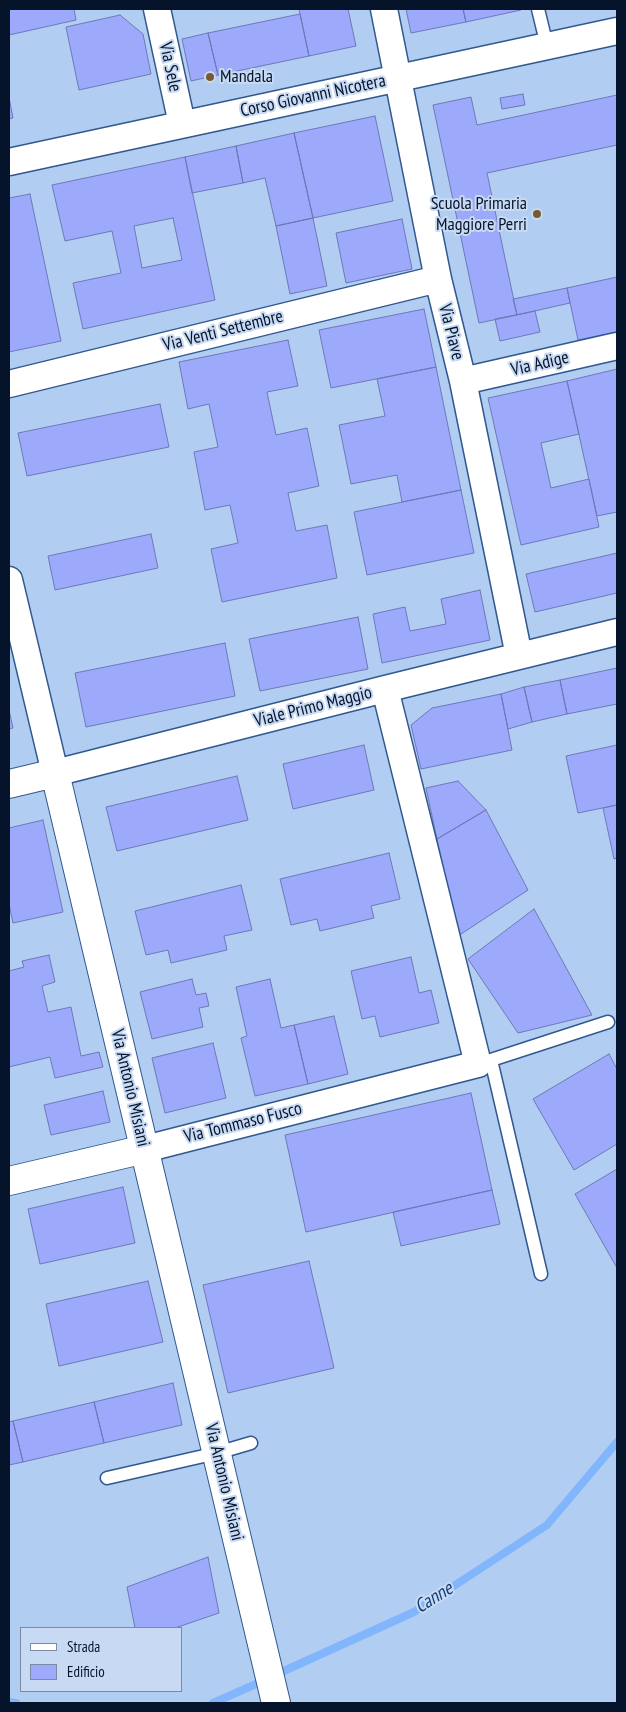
<!DOCTYPE html>
<html>
<head>
<meta charset="utf-8">
<style>
  body { margin:0 }
  #map { position:relative; width:626px; height:1712px; overflow:hidden; background:#b2cdf2; font-family:"PT Sans Narrow",sans-serif }
  canvas { display:block }
  .frame { position:absolute; inset:0; border:10px solid #05142a; pointer-events:none }
  .legend { position:absolute; left:20px; top:1627px; width:162px; height:65px; box-sizing:border-box; background:#c8daf3; border:1px solid #7a8ba3; margin:0; padding:6px 9px; list-style:none; font-size:15px; color:#05142a }
  .legend li { display:flex; align-items:center; gap:10px; height:25px }
  .legend b { width:25px; border:1px solid #7a8ba3 }
</style>
</head>
<body>
<div id="map">
<canvas width="626" height="1712"></canvas>
<div class="frame"></div>
<ul class="legend">
<li><b style="height:6px;background:#fff"></b>Strada</li>
<li><b style="height:14px;background:#9da9fb"></b>Edificio</li>
</ul>
</div>
<script>
const context = document.querySelector('canvas').getContext('2d');
context.lineJoin = 'round';
const shape = rows => new Path2D(rows.map(r => 'M' + r).join(''));
function stroke(path, color, width, dash) { context.strokeStyle = color; context.lineWidth = width; context.lineCap = dash ? 'butt' : 'round'; context.setLineDash(dash || []); context.stroke(path); }
function fill(path, color) { context.fillStyle = color; context.fill(path, 'evenodd'); }
function write(font, color, halo, rows, align = 'center') {
  context.font = font + ' "PT Sans Narrow",sans-serif'; context.lineWidth = 4; context.setLineDash([]); context.textBaseline = 'middle'; context.strokeStyle = halo; context.fillStyle = color; for (const [text, x, y, turn = 0] of rows) {
    context.save(); context.translate(x, y); context.rotate((+turn || 0) * Math.PI / 180); context.textAlign = isNaN(turn) ? turn : align; if (halo) context.strokeText(text, 0, 0); context.fillText(text, 0, 0); context.restore();
  }
}
stroke(shape([
  [275,1675,414,1612,547,1525,617,1442],
  [9,1702,16,1703],
  [213,1703,265,1680]
]), '#81b5fc', 8);
const building = shape([
  [9,9,74,9,76,20,9,35,9,9],
  [299,9,348,9,356,46,309,56,299,9],
  [406,9,463,9,466,22,411,33,406,9],
  [463,9,520,9,521,10,466,22,463,9],
  [300,14,309,56,218,75,208,33,300,14],
  [120,15,143,34,151,74,79,90,66,27,120,15],
  [208,33,218,75,191,81,182,39,208,33],
  [523,94,525,105,502,109,500,98,523,94],
  [617,95,617,145,487,173,517,315,479,323,433,105,471,97,477,125,617,95],
  [9,97,13,118,9,119,9,97],
  [375,116,393,201,313,218,294,133,375,116],
  [294,133,313,218,276,226,265,178,243,183,236,146,294,133],
  [236,146,243,183,192,193,185,157,236,146],
  [185,157,215,300,83,329,73,283,121,273,112,231,65,241,52,185,185,157],
  [173,218,182,260,142,268,134,226,173,218],
  [30,194,61,341,9,352,9,198,30,194],
  [313,218,327,286,290,294,276,226,313,218],
  [402,219,412,269,346,283,336,233,402,219],
  [617,277,617,332,578,340,567,288,617,277],
  [567,288,570,303,517,315,513,299,567,288],
  [424,309,436,367,331,388,319,330,424,309],
  [535,311,540,332,500,341,495,319,535,311],
  [288,340,298,386,267,392,276,435,307,428,319,486,288,493,296,531,327,525,337,578,222,602,211,549,238,543,230,505,205,510,194,452,218,447,209,404,188,409,179,362,288,340],
  [436,367,461,490,402,502,397,475,351,484,339,425,385,416,377,379,436,367],
  [617,369,617,512,597,516,567,381,617,369],
  [567,381,579,434,541,443,551,488,589,479,599,527,521,545,488,398,567,381],
  [160,404,169,447,27,476,18,433,160,404],
  [461,490,474,553,367,575,354,512,461,490],
  [151,534,158,568,55,590,48,556,151,534],
  [617,553,617,593,535,612,526,574,617,553],
  [480,590,490,640,382,663,373,614,405,607,410,631,446,624,441,599,480,590],
  [358,617,368,669,260,691,249,639,358,617],
  [225,643,235,696,86,727,75,673,225,643],
  [617,668,617,704,567,714,560,680,617,668],
  [560,680,567,714,532,722,524,687,560,680],
  [524,687,532,722,508,729,501,694,524,687],
  [501,694,512,750,421,769,411,725,432,708,501,694],
  [9,710,13,728,9,729,9,710],
  [364,745,374,790,293,809,283,764,364,745],
  [617,745,617,805,578,813,566,756,617,745],
  [237,776,248,820,117,851,106,807,237,776],
  [458,781,486,810,437,839,426,788,458,781],
  [617,805,617,858,614,859,603,808,617,805],
  [486,810,528,890,458,936,437,839,486,810],
  [43,820,63,912,13,923,9,904,9,828,43,820],
  [389,853,400,899,371,906,374,918,320,931,317,919,291,925,280,879,389,853],
  [241,885,252,930,224,936,227,950,171,963,168,950,146,955,135,911,241,885],
  [534,909,592,1015,518,1033,468,959,534,909],
  [49,955,55,982,42,986,48,1012,71,1007,81,1056,99,1052,103,1067,55,1078,50,1057,9,1067,9,971,24,967,22,961,49,955],
  [411,957,419,993,431,990,439,1023,380,1037,375,1016,362,1019,351,971,411,957],
  [192,979,196,995,206,993,209,1006,199,1008,203,1027,152,1039,140,992,192,979],
  [270,979,281,1028,294,1025,308,1084,255,1096,241,1038,247,1036,236,987,270,979],
  [334,1016,348,1074,308,1084,294,1025,334,1016],
  [213,1043,226,1098,165,1113,152,1058,213,1043],
  [609,1054,617,1069,617,1144,574,1170,533,1099,609,1054],
  [103,1091,110,1122,51,1135,44,1105,103,1091],
  [471,1093,492,1190,306,1232,285,1135,471,1093],
  [617,1169,617,1268,575,1194,617,1169],
  [123,1187,135,1243,40,1264,28,1209,123,1187],
  [492,1190,500,1224,401,1246,393,1212,492,1190],
  [309,1261,334,1368,228,1393,203,1285,309,1261],
  [148,1281,163,1342,59,1366,46,1304,148,1281],
  [173,1383,182,1425,104,1443,94,1402,173,1383],
  [94,1402,104,1443,23,1462,13,1421,94,1402],
  [13,1421,23,1462,9,1465,9,1422,13,1421],
  [208,1557,219,1613,175,1628,135,1628,127,1587,208,1557]
]);
fill(building, '#9da9fb');
stroke(building, '#6e78b8', 1);
const lane = shape([
  [538,9,547,46],
  [491,1060,608,1022],
  [478,1064,491,1060,541,1274],
  [107,1478,217,1453,251,1443]
]);
const street = shape([
  [157,9,182,124],
  [384,9,438,279,463,381,519,656],
  [9,162,617,31],
  [463,381,617,346],
  [9,384,438,279],
  [9,580,55,773,385,689,617,632],
  [145,1149,478,1064,385,689]
]);
const secondary = shape([
  [9,784,55,773,276,1703],
  [9,1181,145,1149]
]);
stroke(lane, '#31588f', 15);
stroke(street, '#31588f', 29);
stroke(secondary, '#31588f', 30);
stroke(lane, '#fff', 12);
stroke(street, '#fff', 26);
stroke(secondary, '#fff', 28);
for (const [x, y, r, color] of [
  [210,77,5,"#775b2e"],
  [537,214,5,"#775b2e"]
]) { const dot = new Path2D(); dot.arc(x, y, r, 0, 2 * Math.PI); context.fillStyle = color; context.fill(dot); stroke(dot, '#c8daf3', 2); }
write('18px', '#05142a', '#c8daf3', [
  ["Via Sele",170,67,78],
  ["Corso Giovanni Nicotera",313,96,-12],
  ["Via Venti Settembre",223,331,-14],
  ["Via Piave",451,332,76],
  ["Via Adige",540,364,-13],
  ["Viale Primo Maggio",313,707,-14],
  ["Via Antonio Misiani",130,1088,77],
  ["Via Tommaso Fusco",243,1123,-14],
  ["Via Antonio Misiani",224,1482,77]
]);
write('18px', '#05142a', '#c8daf3', [
  ["Mandala",220,77],
  ["Scuola Primaria",527,204,"right"],
  ["Maggiore Perri",527,225,"right"]
], 'left');
write('italic 19px', '#123d75', '#c8daf3', [
  ["Canne",434,1598,-32]
]);
</script>
</body>
</html>
